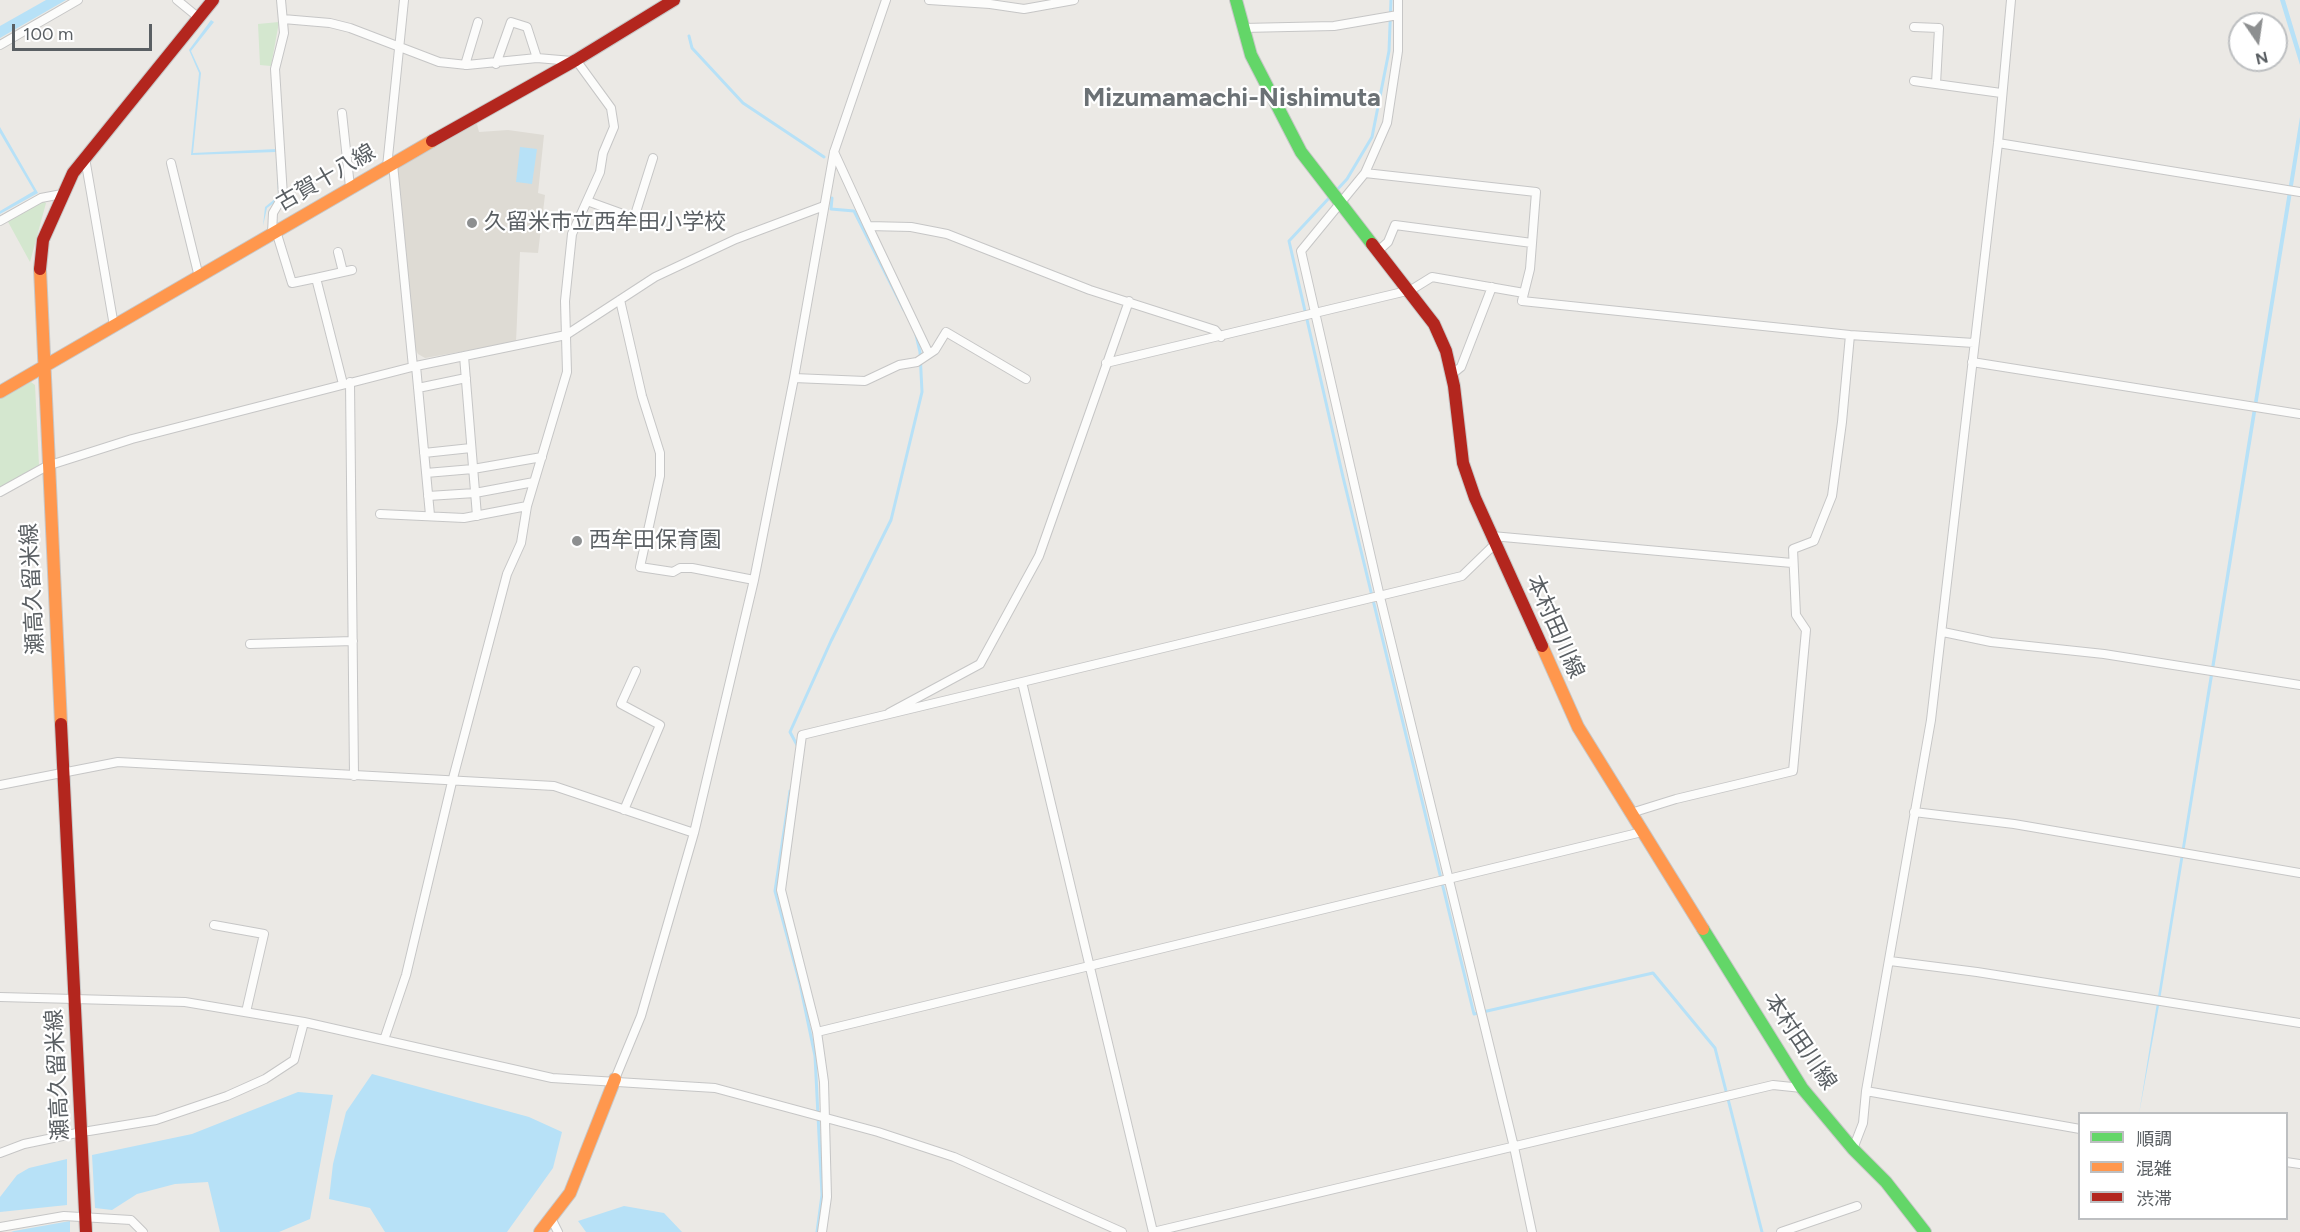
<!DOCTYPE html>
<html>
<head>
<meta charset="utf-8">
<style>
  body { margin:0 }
  #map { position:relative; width:2300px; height:1232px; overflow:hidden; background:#ebe9e5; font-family:Figtree,"Noto Sans JP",sans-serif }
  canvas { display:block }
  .legend { position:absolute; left:2078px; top:1112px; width:210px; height:108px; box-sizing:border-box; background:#fff; border:2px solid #bdbfc1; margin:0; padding:8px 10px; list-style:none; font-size:18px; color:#5a5f63 }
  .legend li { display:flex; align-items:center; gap:12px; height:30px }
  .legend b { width:30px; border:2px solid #bdbfc1 }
  .north { position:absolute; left:2228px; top:12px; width:60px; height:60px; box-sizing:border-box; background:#fff; border:2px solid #bdbfc1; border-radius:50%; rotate:167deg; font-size:16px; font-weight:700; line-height:24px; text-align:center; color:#5a5f63 }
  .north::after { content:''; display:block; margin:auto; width:21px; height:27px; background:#8d8f90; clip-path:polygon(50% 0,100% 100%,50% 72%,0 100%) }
  .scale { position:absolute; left:12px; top:24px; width:140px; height:27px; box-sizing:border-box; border:3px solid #5a5f63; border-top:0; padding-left:8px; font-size:18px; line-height:21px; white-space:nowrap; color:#5a5f63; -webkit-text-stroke:4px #fff; paint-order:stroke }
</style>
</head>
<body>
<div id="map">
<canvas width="2300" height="1232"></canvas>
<ul class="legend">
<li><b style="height:8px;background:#63d668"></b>順調</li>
<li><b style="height:8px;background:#ff974d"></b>混雑</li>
<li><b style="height:8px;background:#b3261e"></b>渋滞</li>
</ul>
<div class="north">N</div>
<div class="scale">100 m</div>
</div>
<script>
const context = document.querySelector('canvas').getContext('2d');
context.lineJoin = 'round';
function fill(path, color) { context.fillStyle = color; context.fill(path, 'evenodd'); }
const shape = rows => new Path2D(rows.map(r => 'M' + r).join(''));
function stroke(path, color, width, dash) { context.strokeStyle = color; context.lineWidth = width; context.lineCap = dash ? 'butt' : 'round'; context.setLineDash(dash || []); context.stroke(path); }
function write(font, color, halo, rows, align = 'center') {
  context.font = font + ' Figtree,"Noto Sans JP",sans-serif'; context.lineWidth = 4.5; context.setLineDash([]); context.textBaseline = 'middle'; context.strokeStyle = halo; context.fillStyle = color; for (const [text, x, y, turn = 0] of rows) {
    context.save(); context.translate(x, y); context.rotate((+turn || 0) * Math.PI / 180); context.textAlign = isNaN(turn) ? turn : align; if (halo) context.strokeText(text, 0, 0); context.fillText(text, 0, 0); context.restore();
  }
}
fill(shape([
  [476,120,479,132,508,130,544,135,538,193,545,195,538,253,520,252,516,342,425,358,418,354,414,346,397,166]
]), '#dedbd4');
fill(shape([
  [279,22,271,66,260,65,258,24],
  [42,200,46,203,30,262,7,220],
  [31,382,35,385,39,465,0,488,0,398]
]), '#d4e7cf');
fill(shape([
  [46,0,66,0,0,38,0,26],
  [2280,0,2285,0,2300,50,2300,65],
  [211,20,214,22,191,51,201,73,193,153,277,149,279,193,278,200,267,208,263,226,265,207,276,198,278,193,276,152,191,155,199,73,189,50],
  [2300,117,2300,142,2291,198,2160,1000,2139,1114],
  [0,127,38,193,0,214,0,211,34,191,0,133],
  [520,147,537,149,532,184,516,182],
  [372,1074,529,1117,562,1132,553,1168,507,1232,385,1232,370,1208,329,1199,333,1164,346,1112],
  [298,1092,333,1095,310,1219,279,1232,220,1232,208,1182,175,1184,137,1194,112,1210,95,1208,92,1155,192,1134],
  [67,1159,67,1205,0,1212,0,1197,17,1175,29,1168],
  [624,1206,664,1213,682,1232,586,1232,578,1221],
  [70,1221,70,1232,11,1232,14,1231]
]), '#b7e1f7');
stroke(shape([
  [689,36,692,48,743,103,824,157],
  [1335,192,1347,179,1372,137,1389,51,1391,0],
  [1330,197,1289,241,1343,477,1474,1014,1653,973,1715,1048,1762,1232],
  [832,198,831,209,854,211,904,310],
  [797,745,790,732,831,641,891,520,922,392,920,352,916,335],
  [790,791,775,891,800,984,815,1056,822,1195,817,1232]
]), '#b7e1f7', 3);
const street = shape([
  [177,0,199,18],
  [929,0,990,4,1024,9,1074,0],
  [1398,0,1398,51,1387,123,1365,173,1301,251,1380,597,1514,1147,1532,1232],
  [283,19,330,23,350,28,439,62,467,65,537,58,572,61],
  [1914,27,1939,28,1936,84],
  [1243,28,1334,26,1398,15],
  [0,45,78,0],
  [496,64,511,22,527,27,537,58],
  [465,65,478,22],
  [1914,81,2001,93],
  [342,113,350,187],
  [1998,143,2300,192],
  [834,152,868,226,911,227,947,234,1090,290,1215,330,1221,337],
  [85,158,114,326],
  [171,163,199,277],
  [393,164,413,367],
  [387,167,404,0],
  [1365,173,1536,192,1530,269,1522,301,1850,335,1974,343],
  [587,201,634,218,653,158],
  [0,221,41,198,62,194],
  [868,226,929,354],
  [276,231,292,283,316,278,343,384],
  [272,233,273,213,283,196,275,69,284,33,281,0],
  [1378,251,1388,242,1395,225,1532,243],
  [338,252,343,272],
  [316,278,352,270],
  [620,300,642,396,660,453,660,476,640,567,673,572,680,568,692,568,754,580],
  [464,356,477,516],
  [1972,362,2300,414],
  [1106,363,1411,290,1432,277,1524,293],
  [416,366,430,515],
  [1451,375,1461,367,1492,287],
  [794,378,865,381,899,365,917,362,935,350,946,332,1026,379],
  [350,382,354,776],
  [418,388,466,378],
  [424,453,471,448],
  [426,473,473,469,542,457],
  [0,492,47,466,132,439,416,366,566,335,655,277,736,239,824,206],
  [428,496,475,493,534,482],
  [380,514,464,518,527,506],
  [1492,536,1792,563],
  [1943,632,1991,642,2104,654,2300,685],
  [250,644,353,641],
  [1022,682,1153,1232],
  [889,713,980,664,1039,556,1129,301],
  [0,785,118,762,554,786,694,833],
  [624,810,660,725,621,704,636,671],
  [1914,812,2014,824,2300,873],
  [1631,813,1676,799,1793,771,1806,630,1796,615,1793,549,1814,541,1832,496,1842,422,1850,335],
  [214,925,264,934,246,1012],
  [1890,961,1977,972,2300,1023],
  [0,997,185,1002,304,1022,552,1078,715,1088,878,1132,954,1157,1122,1232],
  [817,1032,1642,832],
  [384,1040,406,975,452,782,507,574,521,543,527,506,567,372,565,301,572,234,600,172,603,153,614,127,611,108,576,60],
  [615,1079,641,1016,694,833,754,580,794,378,834,152,886,0],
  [1866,1091,2080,1129],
  [89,1131,156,1120,227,1096,265,1079,294,1060,304,1022],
  [1853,1149,1863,1123,1866,1091,1931,720,1998,143,2011,0],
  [0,1153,24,1144,77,1133],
  [2286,1162,2300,1164],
  [552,1220,558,1232],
  [0,1227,64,1216,131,1220,143,1232],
  [822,1232,827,1197,824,1082,817,1032,781,890,802,735,1462,576,1495,544],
  [1153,1232,1773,1085,1802,1088],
  [1781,1232,1857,1206]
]);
const fast = shape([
  [1236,0,1251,55,1301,152,1372,244],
  [1703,929,1802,1088,1853,1149,1886,1182,1925,1232]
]);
const slow = shape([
  [40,269,61,724],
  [0,392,432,141],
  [1542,646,1578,727,1703,929],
  [540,1232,570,1193,615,1079]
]);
const jam = shape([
  [432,141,576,60,674,0],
  [1372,244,1434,324,1446,351,1454,386,1463,463,1475,498,1542,646],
  [40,269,43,240,73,173,213,0],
  [61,724,86,1232]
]);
stroke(street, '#c6c6c6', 10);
stroke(fast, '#c7c7c7', 14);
stroke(slow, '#c7c7c7', 14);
stroke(jam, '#c7c7c7', 14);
stroke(street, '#fcfcfb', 8);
stroke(fast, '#63d668', 12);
stroke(slow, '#ff974d', 12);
stroke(jam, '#b3261e', 12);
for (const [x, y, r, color] of [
  [472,223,6,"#8d8f90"],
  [577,541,6,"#8d8f90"]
]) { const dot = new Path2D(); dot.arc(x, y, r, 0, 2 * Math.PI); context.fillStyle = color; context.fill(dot); stroke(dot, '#fff', 2); }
write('22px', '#5a5f63', '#fff', [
  ["古賀十八線",326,178,-30],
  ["瀬高久留米線",33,589,-93],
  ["本村田川線",1555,627,66],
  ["本村田川線",1800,1042,56],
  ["瀬高久留米線",58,1075,-93]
]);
write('22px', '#5a5f63', '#fff', [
  ["久留米市立西牟田小学校",484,223],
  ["西牟田保育園",589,541]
], 'left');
write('bold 26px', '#6b7175', '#fff', [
  ["Mizumamachi-Nishimuta",1232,98]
]);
</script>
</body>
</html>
